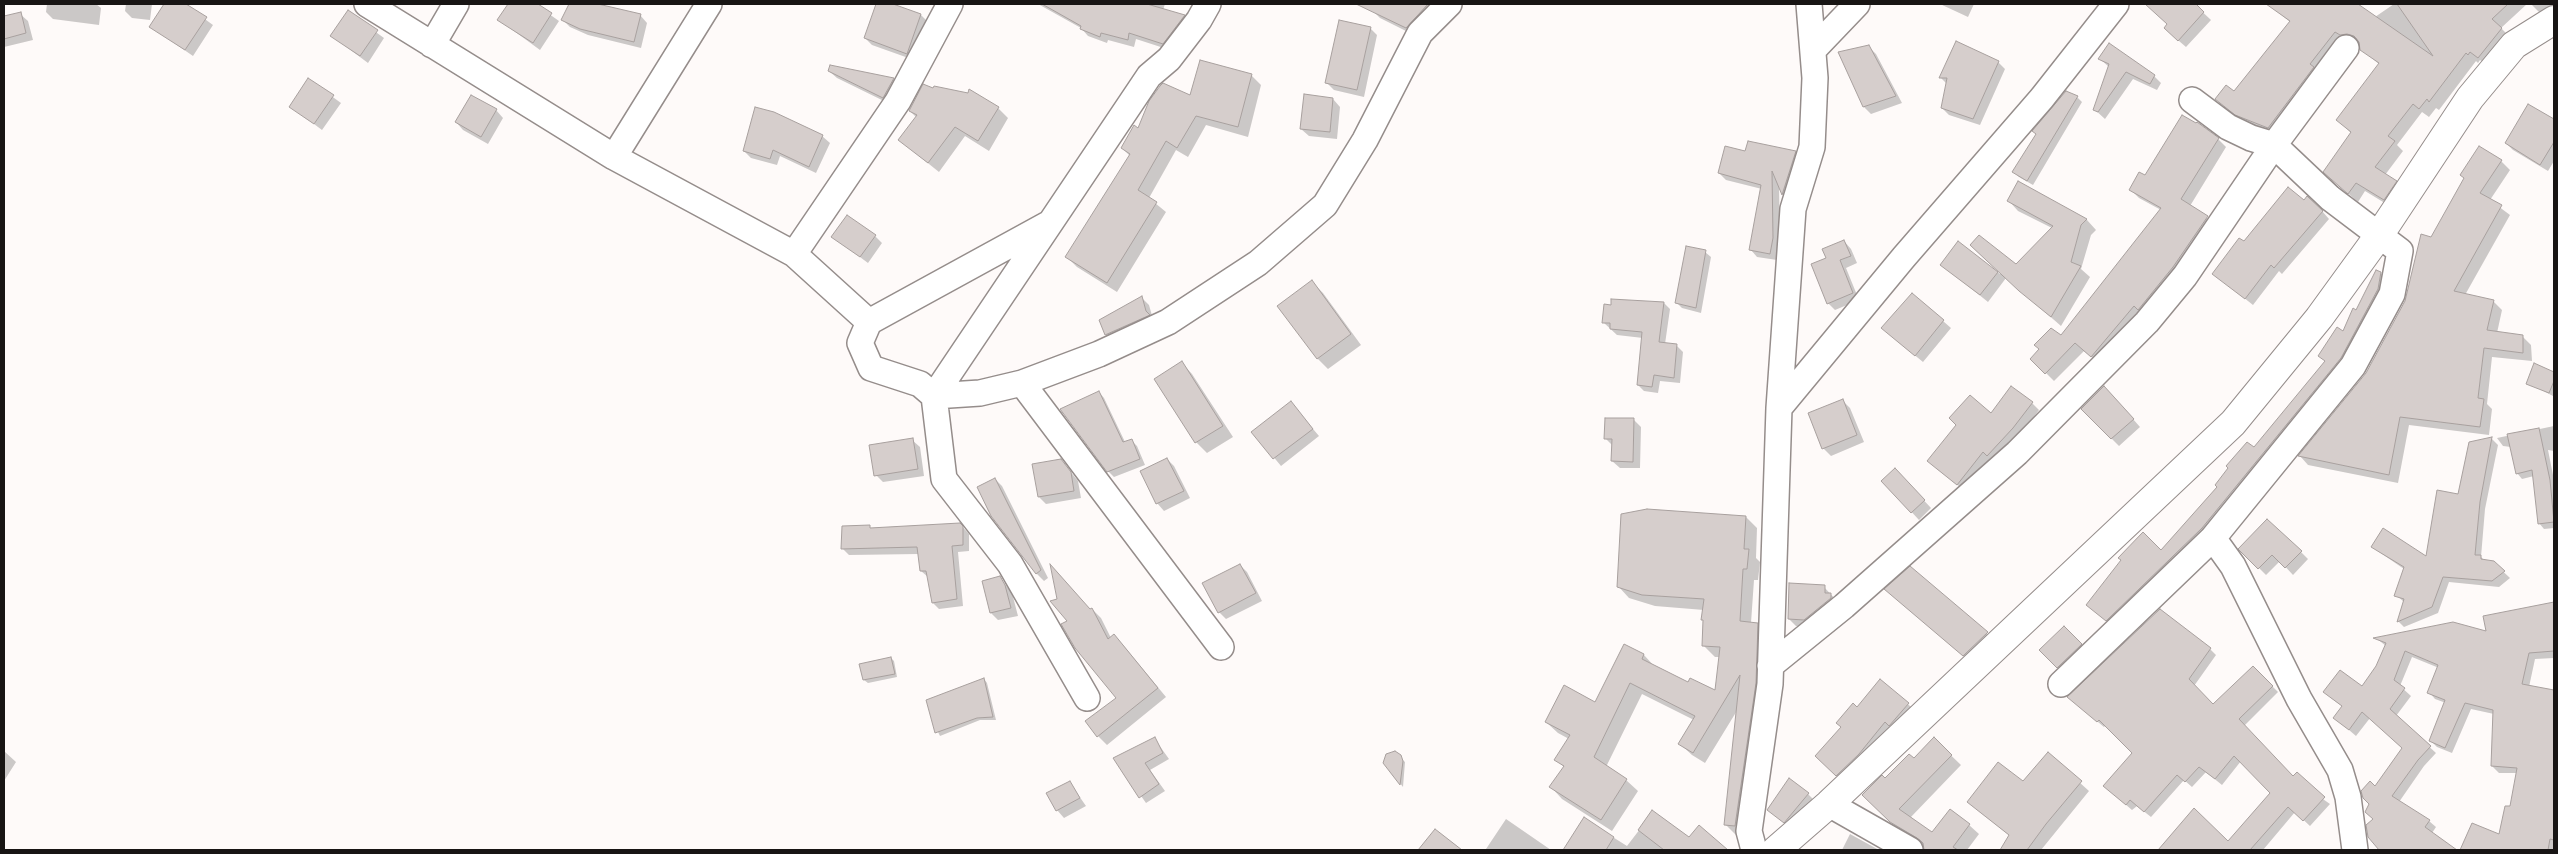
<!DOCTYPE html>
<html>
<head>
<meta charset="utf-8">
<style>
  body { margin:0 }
  #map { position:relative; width:2558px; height:854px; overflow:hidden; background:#fefaf9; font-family:"Open Sans",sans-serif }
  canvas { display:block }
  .frame { position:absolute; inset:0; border:5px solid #181514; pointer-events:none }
</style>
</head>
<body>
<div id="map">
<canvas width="2558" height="854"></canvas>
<div class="frame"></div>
</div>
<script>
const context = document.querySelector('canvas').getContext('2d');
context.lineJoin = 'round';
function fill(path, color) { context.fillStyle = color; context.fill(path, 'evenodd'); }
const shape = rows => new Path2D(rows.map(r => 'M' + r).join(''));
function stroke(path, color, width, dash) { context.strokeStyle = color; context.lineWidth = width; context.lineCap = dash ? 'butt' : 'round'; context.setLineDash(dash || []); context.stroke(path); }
fill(shape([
  [47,4,96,4,101,8,99,25,53,19,46,12],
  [126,4,152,4,150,20,132,18,125,11],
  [166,4,184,4,213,25,193,56,151,27],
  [510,4,535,4,559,21,540,50,499,20],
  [570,4,601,4,604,7,640,15,647,23,641,48,588,35,570,27,563,20],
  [878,4,890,4,921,15,928,22,914,60,872,45,865,38],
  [1038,4,1165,4,1163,10,1184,16,1191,23,1170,50,1136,39,1134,47,1108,40,1107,43,1088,36,1081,28],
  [1376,4,1434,4,1414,35,1380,18,1373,11],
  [1940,4,1974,4,1968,17],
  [2163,4,2194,4,2211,20,2186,47,2172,35,2169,24,2156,12],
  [2268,4,2356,4,2375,17,2394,4,2469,4,2472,7,2475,4,2527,4,2501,28,2511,38,2488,66,2480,60,2478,63,2476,61,2439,110,2436,108,2429,117,2422,112,2397,145,2403,151,2385,175,2405,191,2393,208,2365,191,2358,202,2334,181,2351,133,2338,120,2380,65,2361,49,2360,44,2350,44,2278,137,2246,124,2216,99,2235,93,2290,22],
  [2531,4,2554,4,2541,14],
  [348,12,384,38,368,63,332,36],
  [20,14,28,21,33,40,4,47,4,18],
  [1370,28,1377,35,1364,97,1334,90,1327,83],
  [1869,47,1876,54,1902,103,1871,114,1864,107],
  [2100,59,2154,76,2161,83,2157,90,2133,79,2105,119,2094,109,2109,67],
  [1998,62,2005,69,1980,125,1949,115,1942,108,1947,84,1941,78],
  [831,67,893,79,900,86,890,104,837,78,829,71],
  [1251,75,1261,85,1248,137,1206,125,1188,157,1176,150,1149,198,1166,212,1117,292,1077,267,1067,257,1130,156,1122,148,1139,130,1191,97],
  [308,79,341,103,322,130,290,106],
  [933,90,969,94,969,91,998,108,1008,118,989,151,965,136,939,172,899,140,916,117,910,111],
  [1305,96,1333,99,1340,107,1337,139,1309,136,1301,129],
  [2077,97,2082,102,2033,185,2019,177,2014,172],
  [2529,105,2554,121,2554,161,2548,171,2513,150,2506,143],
  [496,110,503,118,488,144,463,130,456,122],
  [822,136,830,143,816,173,780,156,777,165,751,158,744,151],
  [2218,139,2226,147,2190,206,2216,226,2100,364,2084,351,2054,381,2032,359,2061,336,2161,210,2139,198,2131,190,2145,177],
  [1795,152,1802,159,1789,200,1783,194,1779,184,1780,246,1777,260,1757,257,1751,250,1762,189,1726,180,1719,173,1746,153],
  [2501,161,2510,170,2490,200,2510,215,2465,295,2493,301,2502,310,2497,333,2522,336,2531,345,2532,361,2492,357,2487,404,2492,409,2489,435,2409,425,2398,483,2308,465,2300,456,2367,374,2406,301,2432,238],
  [2019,183,2087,220,2096,230,2091,235,2081,269,2090,277,2061,326,2006,278,1988,302,1942,265,1959,243,2000,274,2016,266,2052,228,2018,211,2009,201],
  [2304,202,2322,211,2329,219,2282,274,2279,271,2253,305,2214,274,2244,243],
  [875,236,882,243,868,263,833,237],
  [1844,241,1851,249,1857,263,1846,268,1859,300,1835,310,1828,303,1827,259],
  [1705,252,1711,257,1701,313,1682,308,1676,302],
  [2381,273,2387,280,2347,364,2209,534,2113,626,2094,611,2161,551,2254,449,2326,362,2320,356,2344,333],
  [1312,282,1323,293,1361,345,1328,369,1317,358],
  [1912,294,1951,328,1923,362,1890,335],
  [1142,298,1149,305,1153,319,1113,342,1106,335,1100,321],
  [1664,303,1670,309,1665,344,1676,345,1683,352,1680,383,1660,381,1658,393,1644,391,1638,385,1643,338,1617,335,1603,322],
  [1182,363,1192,374,1233,437,1207,453,1196,442,1156,379],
  [2535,365,2554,373,2553,396,2528,383],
  [1099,392,1104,398,1125,442,1131,440,1137,446,1145,465,1114,477,1108,471],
  [2111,394,2140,427,2119,446,2082,409],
  [1843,401,1850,408,1864,442,1831,456,1823,448],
  [1291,403,1319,436,1281,466,1253,432],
  [2032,403,2039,410,2020,435,1995,463,1991,458,1965,491,1936,468,1991,415],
  [1634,420,1641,427,1640,468,1620,468,1612,461,1613,446,1605,438],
  [2554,426,2554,451,2548,450,2554,480,2554,528,2544,529,2539,523,2534,476,2522,479,2517,473,2511,447,2503,446,2497,438],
  [2492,439,2498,445,2485,509,2481,557,2484,560,2493,562,2510,578,2499,587,2449,582,2438,613,2404,627,2398,621,2404,602,2396,595,2404,569,2372,547,2427,558,2459,495,2470,443],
  [912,440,920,447,924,476,883,482,876,475],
  [1167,459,1174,466,1190,498,1164,511,1157,503],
  [1061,460,1078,481,1081,498,1046,504,1039,497],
  [1902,477,1931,508,1919,520,1883,481],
  [995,479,1002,486,1048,578,1044,581,1036,573],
  [1746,517,1757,528,1756,558,1760,562,1758,580,1754,580,1751,623,1757,624,1769,635,1746,837,1737,836,1725,824,1738,709,1705,763,1692,755,1680,744,1694,720,1642,694,1606,767,1626,780,1638,791,1612,831,1562,799,1551,787,1564,767,1556,760,1569,739,1558,733,1546,722,1596,704,1624,645,1644,655,1655,667,1689,684,1716,692,1720,657,1715,657,1704,646,1704,610,1655,606,1629,598,1618,586],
  [960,524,969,534,969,551,958,552,963,606,939,609,933,603,928,577,921,571,919,554,849,555,843,549,869,527,872,529],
  [2240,549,2301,552,2308,559,2293,575,2280,561,2266,575],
  [1240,565,1247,572,1262,601,1226,619,1219,612],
  [1910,568,1998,644,1975,666,1886,590],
  [1000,578,1012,593,1018,616,998,620,991,613],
  [1824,587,1838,602,1812,627,1796,626,1789,619],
  [2554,604,2554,658,2535,659,2529,687,2554,691,2554,850,2479,850,2472,847,2500,836,2511,808,2517,773,2499,773,2492,766,2494,714,2471,709,2452,753,2437,747,2430,740,2446,703,2435,699,2429,692,2439,668,2412,657,2400,686,2411,696,2396,716,2436,753,2424,766,2399,802,2429,821,2436,827,2432,833,2455,850,2427,850,2375,813,2376,788,2403,749,2370,718,2356,736,2335,718,2343,707,2331,698,2362,688,2377,667,2386,646,2376,638,2487,632,2484,617],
  [1092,609,1101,618,1111,638,1114,635,1123,645,1166,697,1107,745,1098,736,1118,698,1090,610],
  [2064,628,2088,652,2065,674,2041,650],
  [2210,649,2216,655,2194,686,2213,705,2253,667,2278,692,2244,726,2293,778,2330,804,2310,826,2295,812,2263,850,2201,850,2197,846,2193,850,2160,850,2194,810,2228,843,2272,793,2241,761,2222,785,2206,772,2192,787,2184,780,2151,817,2137,806,2132,810,2111,792,2134,753,2105,726,2104,727,2075,703],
  [891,658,894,661,897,677,868,683,864,680,861,664],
  [984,679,987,683,996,720,980,720,940,736,931,718],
  [1880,681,1916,711,1844,782,1823,763,1857,709],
  [1154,738,1169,759,1150,770,1165,791,1146,803,1115,759],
  [1934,739,1961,765,1910,818,1933,834,1969,825,1979,834,1967,850,1925,850,1924,845,1901,832,1863,795,1914,760],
  [4,751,16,762,4,781],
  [1395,753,1405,762,1403,787,1386,765],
  [2048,754,2089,791,2041,850,2001,850,2010,836,1968,802,2023,783],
  [1070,783,1086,806,1064,818,1057,810],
  [1808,794,1815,801,1791,829,1768,809],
  [1653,812,1689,839,1700,827,1726,850,1570,850,1567,846,1584,819,1627,846],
  [1506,819,1551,850,1488,850,1486,849],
  [1850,834,1879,850,1842,850]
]), '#0003');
const building = shape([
  [164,4,186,4,207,17,185,50,149,27,164,4],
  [508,4,538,4,552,13,533,43,497,20,508,4],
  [569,4,598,4,641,14,634,42,580,29,561,20,569,4],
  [876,4,893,4,921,14,907,54,864,38,876,4],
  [1042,4,1147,4,1185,15,1163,44,1129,33,1128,40,1101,33,1100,37,1080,29,1081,26,1042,4],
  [1356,4,1428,4,1406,28,1356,4],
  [2145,4,2196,4,2204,12,2178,41,2164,28,2167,24,2145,4],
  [2266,4,2358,4,2433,56,2397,4,2508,4,2492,19,2502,28,2478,58,2470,52,2468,55,2466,53,2429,102,2427,99,2419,109,2413,104,2388,136,2395,141,2375,167,2397,181,2384,200,2356,183,2348,194,2323,172,2351,132,2336,120,2379,63,2360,50,2359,42,2354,36,2347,34,2340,35,2335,32,2310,64,2314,67,2268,128,2235,115,2215,99,2226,85,2234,91,2290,21,2266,4],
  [348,10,378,30,360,56,330,36,348,10],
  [21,12,26,33,4,39,4,16,21,12],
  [1339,20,1371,27,1357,90,1325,83,1339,20],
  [1956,41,1999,61,1973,119,1941,108,1947,78,1939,78,1956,41],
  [2109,43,2155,75,2150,84,2126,72,2098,112,2093,110,2109,64,2098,59,2109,43],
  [1869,45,1896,96,1863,107,1838,52,1869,45],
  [1200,60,1252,74,1238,127,1196,116,1177,148,1166,141,1138,190,1157,202,1107,283,1065,257,1130,154,1121,148,1134,125,1138,128,1149,101,1160,86,1163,83,1190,95,1200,60],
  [830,65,894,78,883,98,828,71,830,65],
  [308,78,334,95,314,124,289,107,308,78],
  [923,84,933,88,934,86,968,93,969,89,999,107,978,141,955,127,928,163,898,140,917,115,909,111,923,84],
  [2066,91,2078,96,2027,181,2012,172,2036,134,2032,131,2066,91],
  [1304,94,1333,98,1330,132,1300,129,1304,94],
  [471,95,497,109,481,137,455,122,471,95],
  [2528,104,2554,119,2554,142,2540,165,2505,143,2528,104],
  [755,107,774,112,823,135,809,167,773,150,770,159,743,151,755,107],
  [2182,115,2196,123,2197,122,2219,138,2181,199,2208,216,2173,267,2138,310,2134,306,2091,357,2075,343,2045,374,2030,359,2039,349,2034,345,2051,328,2061,335,2161,208,2129,190,2139,172,2145,175,2182,115],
  [1748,141,1796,151,1782,195,1772,171,1773,238,1770,254,1749,250,1761,185,1718,173,1725,146,1745,151,1748,141],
  [2479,146,2502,160,2480,193,2502,205,2454,291,2494,300,2487,330,2523,335,2523,353,2484,348,2478,398,2484,399,2480,427,2400,417,2389,475,2298,456,2366,373,2405,301,2421,234,2431,237,2464,178,2460,175,2479,146],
  [2018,181,2087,219,2081,225,2071,262,2081,266,2051,317,2019,291,1970,245,1979,235,2016,264,2053,226,2007,201,2018,181],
  [2288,187,2304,200,2307,196,2323,211,2274,268,2271,265,2245,299,2212,274,2239,238,2244,241,2288,187],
  [847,215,876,235,860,257,831,237,847,215],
  [1844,240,1851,256,1840,260,1853,293,1827,304,1811,264,1826,258,1822,249,1844,240],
  [1958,241,1998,272,1980,295,1940,265,1958,241],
  [1686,246,1706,250,1696,308,1675,303,1686,246],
  [2376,270,2381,272,2378,289,2341,358,2202,528,2106,621,2086,605,2121,560,2118,558,2143,532,2161,550,2217,487,2215,485,2228,468,2226,466,2247,442,2254,447,2325,361,2318,356,2337,327,2343,331,2353,308,2356,310,2376,270],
  [1312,280,1351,334,1317,359,1277,306,1312,280],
  [1912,293,1944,320,1915,356,1881,328,1912,293],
  [1142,296,1146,311,1150,315,1105,335,1099,320,1142,296],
  [1611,299,1664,302,1659,342,1677,344,1674,378,1654,375,1652,387,1637,385,1642,332,1610,329,1610,323,1602,323,1604,304,1611,305,1611,299],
  [1182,361,1223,426,1195,443,1154,379,1182,361],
  [2534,363,2554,372,2554,381,2549,393,2526,384,2534,363],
  [2011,386,2033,402,2013,428,1987,456,1983,452,1957,485,1927,461,1956,425,1949,418,1970,395,1991,413,2011,386],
  [2104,386,2134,419,2111,439,2081,409,2104,386],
  [1099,391,1123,442,1132,439,1140,459,1107,472,1060,409,1099,391],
  [1843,399,1857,435,1822,449,1808,413,1843,399],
  [1291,401,1313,429,1273,459,1251,432,1291,401],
  [1605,418,1634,418,1633,462,1611,461,1612,439,1604,439,1605,418],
  [2539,428,2550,480,2554,522,2538,524,2532,470,2516,474,2507,434,2539,428],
  [2492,437,2480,502,2475,555,2481,555,2481,559,2494,561,2505,571,2492,581,2443,577,2432,607,2397,622,2404,599,2394,596,2404,567,2371,547,2383,528,2426,556,2437,490,2458,494,2469,442,2492,437],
  [913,438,918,469,874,476,869,445,913,438],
  [1167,458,1184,491,1156,504,1140,471,1167,458],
  [1061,459,1071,472,1074,491,1038,497,1032,464,1061,459],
  [1895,468,1925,500,1911,513,1881,481,1895,468],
  [995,478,1041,570,1036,574,991,516,977,487,995,478],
  [1647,509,1746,516,1744,549,1749,549,1747,569,1743,569,1740,621,1758,623,1756,683,1735,826,1724,825,1740,675,1693,753,1678,744,1695,716,1630,683,1594,757,1627,779,1601,820,1549,787,1564,766,1554,760,1570,735,1545,722,1564,685,1595,702,1624,644,1644,654,1642,659,1688,682,1690,678,1715,690,1720,647,1702,646,1703,620,1701,620,1704,599,1642,595,1617,587,1621,514,1647,509],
  [2267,519,2302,551,2285,568,2272,555,2258,569,2238,549,2267,519],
  [960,523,963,526,963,545,952,546,957,599,932,603,926,571,920,571,917,547,841,549,842,526,870,525,870,528,960,523],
  [1050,564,1090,609,1092,608,1108,639,1114,634,1158,688,1097,737,1085,721,1116,698,1075,648,1061,624,1067,621,1050,601,1057,599,1050,564],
  [1240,564,1256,593,1218,613,1202,583,1240,564],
  [1910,566,1988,632,1963,656,1884,589,1910,566],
  [1000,576,1005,585,1011,608,990,613,982,581,1000,576],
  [1789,583,1825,585,1825,593,1831,593,1831,598,1804,620,1788,619,1789,583],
  [2554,602,2554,651,2529,653,2522,684,2554,690,2554,840,2550,839,2548,850,2460,850,2472,823,2499,834,2505,806,2510,806,2517,768,2491,766,2493,710,2465,703,2445,748,2429,741,2445,700,2427,693,2438,665,2405,651,2394,680,2405,688,2390,709,2431,746,2418,760,2392,796,2430,820,2425,827,2457,850,2379,850,2368,837,2366,825,2373,819,2365,812,2369,804,2363,798,2361,791,2370,781,2375,786,2402,748,2362,712,2349,730,2333,718,2342,706,2323,692,2340,670,2362,686,2376,666,2386,643,2373,638,2453,622,2486,631,2483,616,2554,602],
  [2160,609,2211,648,2189,679,2213,704,2253,666,2273,686,2239,719,2293,776,2297,772,2325,797,2303,821,2288,807,2250,850,2158,850,2194,808,2228,841,2270,793,2234,756,2215,779,2199,767,2185,782,2177,775,2144,812,2130,800,2126,805,2103,786,2132,753,2099,720,2097,722,2067,697,2160,609],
  [2064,626,2082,644,2057,668,2039,650,2064,626],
  [891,657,895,674,863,680,859,664,891,657],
  [984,678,993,717,977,718,935,733,926,700,984,678],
  [1880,679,1909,703,1889,726,1885,722,1859,754,1836,776,1815,756,1841,727,1836,723,1853,703,1857,707,1880,679],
  [1155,737,1163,753,1145,763,1159,784,1139,798,1113,758,1155,737],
  [1934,737,1952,755,1899,809,1932,832,1950,809,1970,824,1953,847,1958,850,1924,850,1923,843,1917,838,1890,822,1862,795,1882,775,1885,778,1909,754,1914,758,1934,737],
  [1395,751,1401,755,1403,761,1400,785,1383,763,1386,754,1395,751],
  [2048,752,2082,781,2046,824,2027,850,2000,850,2009,835,1967,802,1998,762,2023,781,2048,752],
  [1789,778,1809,793,1784,823,1767,810,1789,778],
  [1070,781,1080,798,1056,811,1046,793,1070,781],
  [1652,810,1689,837,1699,825,1728,850,1664,850,1638,830,1652,810],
  [1584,817,1614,837,1606,850,1563,850,1584,817],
  [1435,829,1462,850,1418,850,1435,829]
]);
fill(building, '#d6cecc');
stroke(building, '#a8a09e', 1);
const minor = shape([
  [367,4,614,157,794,254,869,322],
  [432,45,456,4],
  [1813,50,1857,4],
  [614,157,709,4],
  [1048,224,869,322,860,343,871,368,920,384,934,396,980,393,1022,383,1099,354,1168,322,1258,263,1325,205,1365,140,1420,33,1449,4],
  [794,254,898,101,950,4],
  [1022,383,1221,647],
  [1779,408,1904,257,2042,98,2116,4],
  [2213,538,2233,566,2299,699,2340,770,2348,797,2355,850],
  [1770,666,1844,606,2017,453,2147,322,2185,276,2274,145,2346,48],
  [2061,684,2213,538,2353,366,2392,294,2400,251,2330,198,2274,145,2251,138,2228,127,2192,100],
  [1087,698,1010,564,944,479,934,396,1149,76,1169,59,1199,20,1208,4],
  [1829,804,1910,850],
  [1754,850,1749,831,1770,684,1779,408,1793,209,1812,147,1815,78,1809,4]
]);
const tertiary = shape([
  [1776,850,1829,804,2233,423,2319,318,2380,234,2470,98,2514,45,2554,20]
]);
stroke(minor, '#958d8b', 28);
stroke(tertiary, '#958d8b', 30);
stroke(minor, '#fff', 25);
stroke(tertiary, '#fff', 28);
</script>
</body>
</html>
